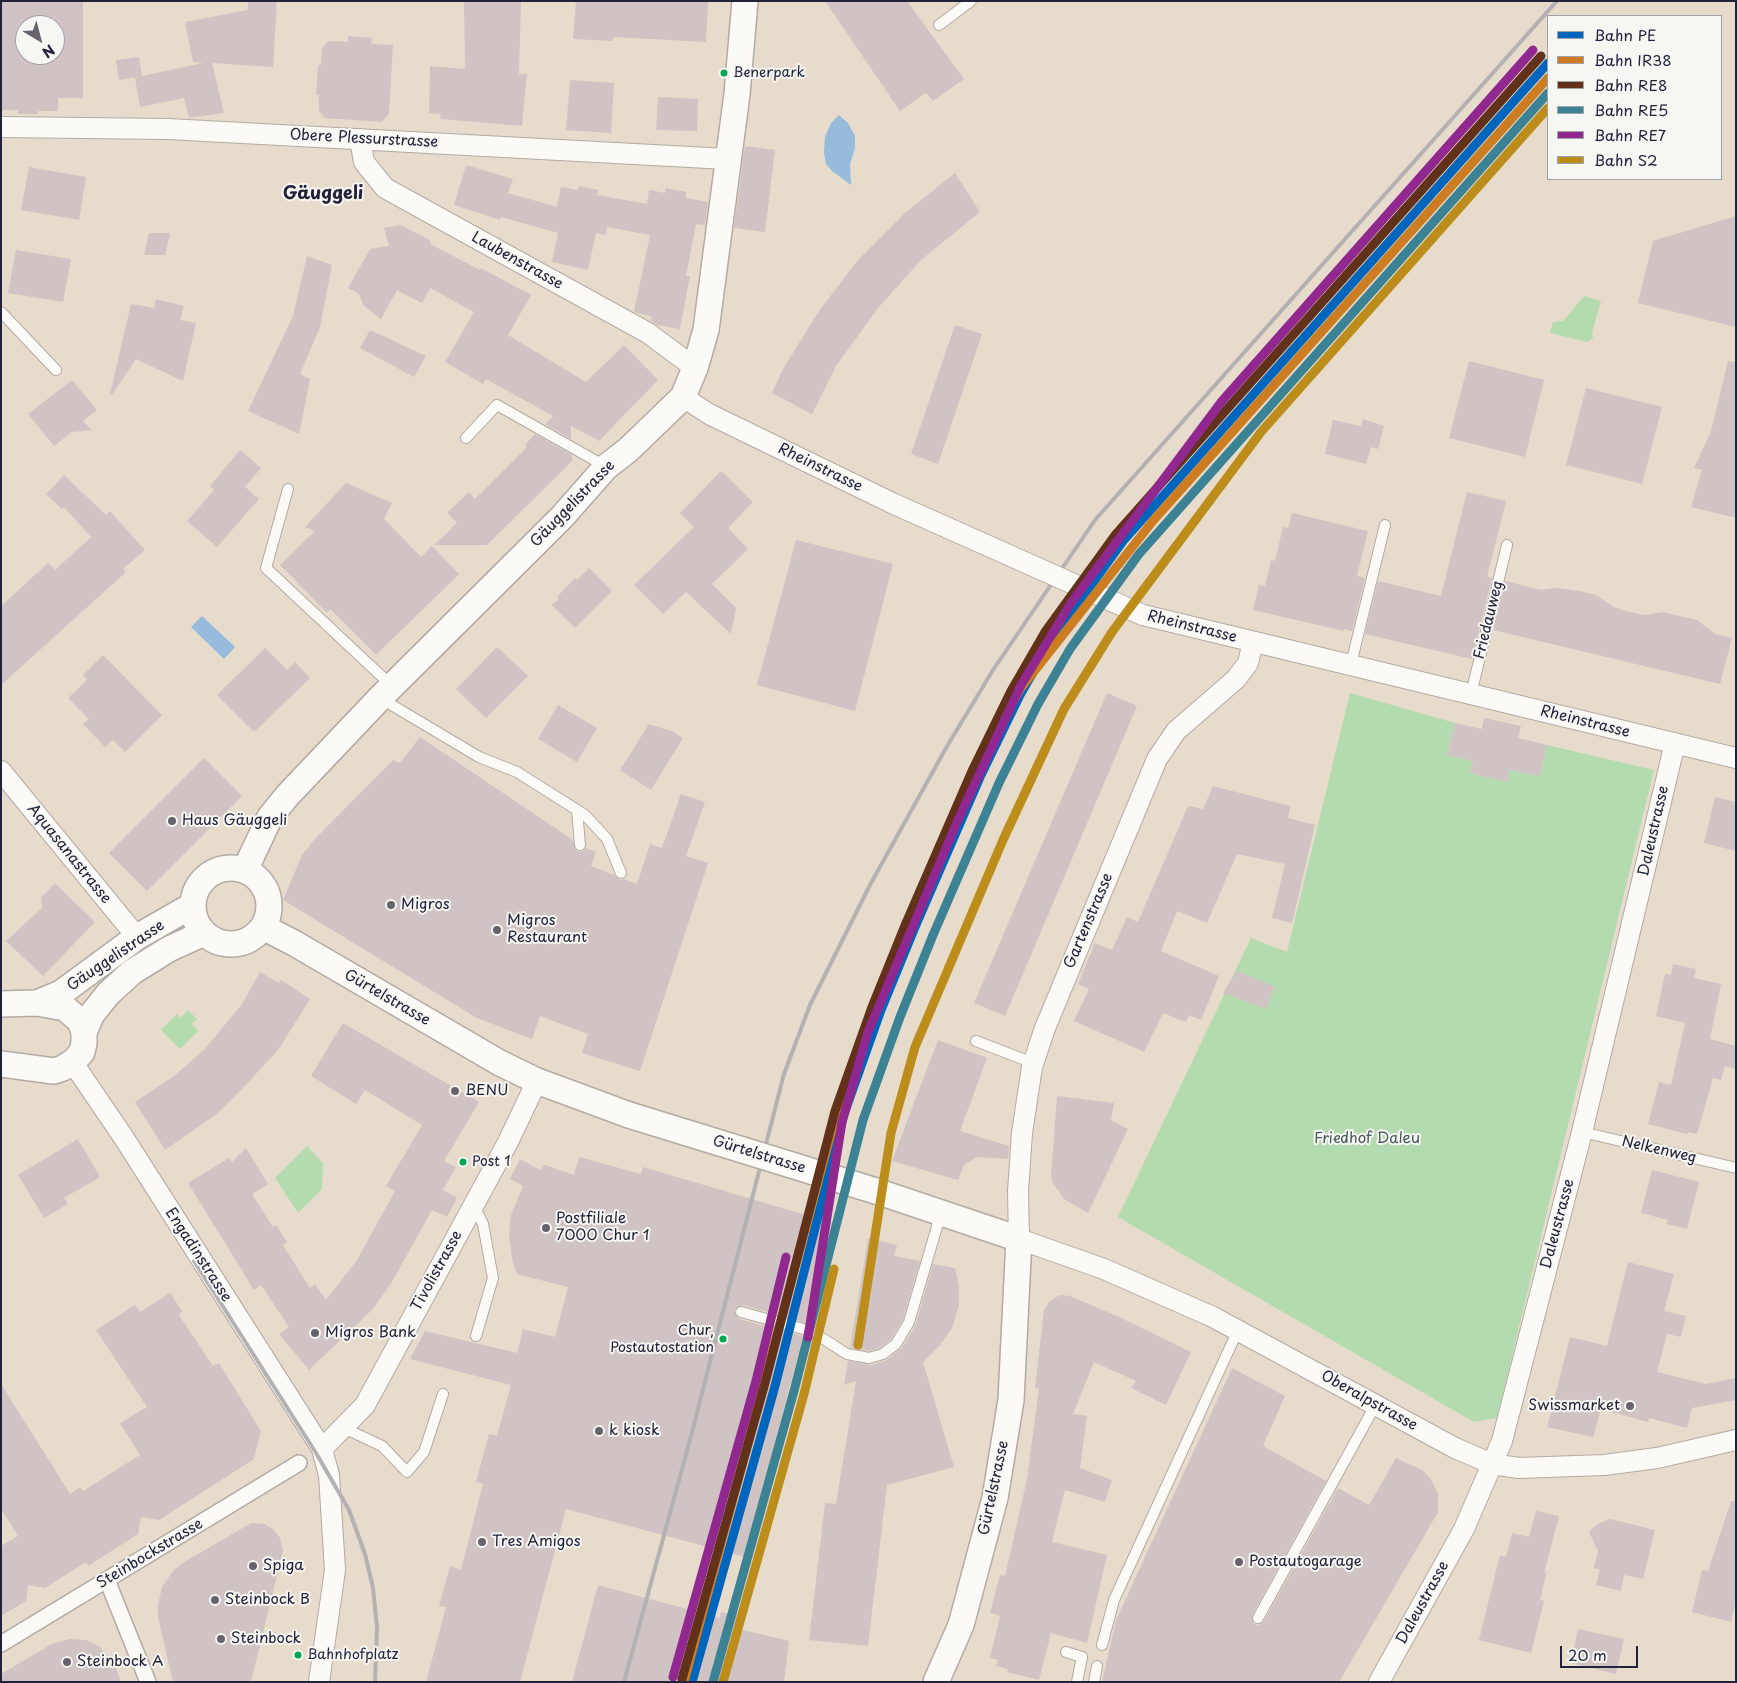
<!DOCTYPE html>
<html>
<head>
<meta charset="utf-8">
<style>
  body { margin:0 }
  #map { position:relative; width:1737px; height:1683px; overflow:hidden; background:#e7dbcb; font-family:"Playpen Sans",sans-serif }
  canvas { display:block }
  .frame { position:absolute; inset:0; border:2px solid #22223b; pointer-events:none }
  .legend { position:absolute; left:1547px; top:15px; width:175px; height:165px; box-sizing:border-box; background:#f6f6f2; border:1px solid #a1a1a9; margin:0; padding:6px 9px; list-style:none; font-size:15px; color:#22223b }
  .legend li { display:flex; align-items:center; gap:10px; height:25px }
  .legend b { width:25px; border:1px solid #a1a1a9 }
  .north { position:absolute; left:15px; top:15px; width:50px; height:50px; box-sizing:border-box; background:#f6f6f2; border:1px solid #a1a1a9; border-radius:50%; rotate:143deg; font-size:14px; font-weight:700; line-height:20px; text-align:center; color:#22223b }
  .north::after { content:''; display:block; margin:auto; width:18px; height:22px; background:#67636d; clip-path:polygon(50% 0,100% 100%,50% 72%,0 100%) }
  .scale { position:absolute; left:1560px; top:1646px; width:78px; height:22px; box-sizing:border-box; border:2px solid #22223b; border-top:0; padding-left:6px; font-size:15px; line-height:18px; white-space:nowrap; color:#22223b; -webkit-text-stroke:4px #f6f6f2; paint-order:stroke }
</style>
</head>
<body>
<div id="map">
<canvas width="1737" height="1683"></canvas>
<div class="frame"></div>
<ul class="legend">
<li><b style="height:6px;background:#0065bd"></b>Bahn PE</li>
<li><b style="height:6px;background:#cc7d22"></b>Bahn IR38</li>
<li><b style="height:6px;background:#61311a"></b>Bahn RE8</li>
<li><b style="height:6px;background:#3b8295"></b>Bahn RE5</li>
<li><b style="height:6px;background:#90288f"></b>Bahn RE7</li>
<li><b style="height:6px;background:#bd8d1b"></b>Bahn S2</li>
</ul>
<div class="north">N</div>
<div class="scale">20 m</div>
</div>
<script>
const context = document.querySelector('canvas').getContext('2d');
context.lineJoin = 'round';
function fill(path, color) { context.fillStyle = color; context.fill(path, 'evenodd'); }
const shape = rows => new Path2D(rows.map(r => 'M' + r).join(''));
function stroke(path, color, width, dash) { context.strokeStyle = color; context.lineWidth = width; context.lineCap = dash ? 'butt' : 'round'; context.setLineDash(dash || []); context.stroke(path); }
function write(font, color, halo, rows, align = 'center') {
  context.font = font + ' "Playpen Sans",sans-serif'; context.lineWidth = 4; context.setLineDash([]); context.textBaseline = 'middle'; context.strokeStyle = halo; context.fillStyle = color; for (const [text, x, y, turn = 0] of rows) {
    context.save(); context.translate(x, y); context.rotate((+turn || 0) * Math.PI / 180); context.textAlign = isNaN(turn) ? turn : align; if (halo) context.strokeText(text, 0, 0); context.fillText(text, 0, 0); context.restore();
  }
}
fill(shape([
  [1584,296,1601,301,1592,333,1593,338,1587,342,1550,333,1553,322,1563,321],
  [1350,693,1455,723,1447,755,1473,761,1471,773,1507,782,1510,770,1540,776,1547,745,1654,770,1497,1418,1474,1422,1118,1217,1251,938,1287,952],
  [188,1010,197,1019,192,1024,198,1031,180,1049,161,1030,177,1014,181,1018],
  [307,1146,323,1163,322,1189,298,1213,275,1178]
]), '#b4dbb0');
fill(shape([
  [839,115,848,123,855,136,855,148,850,164,851,185,832,171,826,164,824,153,825,137,831,123],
  [202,616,235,647,224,659,191,627]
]), '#96bbdc');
fill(shape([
  [1,1,83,1,83,98,58,98,58,111,38,111,38,114,18,114,18,110,1,110],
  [25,25,55,25,55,55,25,55],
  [248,1,277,1,273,67,212,63,224,113,189,118,184,98,140,107,135,78,139,77,119,80,116,60,139,57,142,76,203,63,193,62,185,22,248,10],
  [464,1,521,1,519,74,527,74,522,126,440,119,441,114,429,113,430,66,465,69],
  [576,1,708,1,706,42,613,37,613,41,573,39],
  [825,1,907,1,964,79,933,101,926,93,900,111],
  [348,36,372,38,371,44,393,45,389,114,382,122,325,118,319,111,319,95,316,95,318,65,321,65,322,48,329,41,348,42],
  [570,80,614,83,611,133,566,130],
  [658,97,698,99,697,131,656,130],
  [745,146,775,150,765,232,734,228],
  [466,165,513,179,508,193,557,207,561,187,578,190,579,186,599,190,597,195,647,204,649,190,665,193,666,188,686,192,686,198,708,202,705,225,696,224,686,276,690,276,680,329,657,325,650,320,653,317,634,312,650,235,607,227,606,235,596,233,588,270,552,262,558,233,501,217,500,220,454,205],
  [29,167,86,177,79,220,21,210],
  [955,173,980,212,921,260,878,308,836,366,812,414,772,393,783,369,819,311,857,261,905,213],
  [1736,216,1736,327,1638,303,1653,241],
  [401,225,431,241,430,244,480,270,481,268,531,295,508,335,586,382,624,345,658,380,599,441,571,426,571,439,545,424,553,416,486,379,483,384,445,362,474,312,430,288,422,303,397,290,381,319,364,306,359,294,348,288,370,249,389,246,384,228],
  [149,233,170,233,165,255,144,255],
  [16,250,71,259,63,302,8,293],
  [307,256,332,265,320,327,300,374,310,379,299,434,248,411,293,316],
  [156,299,184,306,180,320,196,323,183,381,136,359,112,395,110,394,131,304,154,308],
  [955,325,982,334,938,464,911,454],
  [370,330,426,356,414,377,360,348],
  [1469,361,1544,380,1525,457,1449,438],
  [1728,361,1736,362,1736,518,1691,507,1702,470,1694,468,1711,431],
  [72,380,97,410,83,421,92,430,72,432,54,446,28,414],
  [1586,388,1662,407,1642,484,1566,465],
  [1363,419,1384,426,1378,449,1371,447,1366,464,1325,454,1333,420,1361,426],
  [535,434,572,455,572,461,487,545,434,545,457,523,447,513,469,492,475,499,527,447,525,445],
  [240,450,261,468,245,487,259,499,217,547,187,521,214,490,210,486],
  [721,471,753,502,728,528,748,549,712,584,736,608,731,634,686,592,663,614,634,585,694,527,680,513],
  [64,475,106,515,110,511,145,550,123,569,126,572,1,685,1,606,48,563,55,570,91,537,64,507,62,509,46,494],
  [346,483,392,503,384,519,421,557,432,546,459,574,376,655,330,609,327,613,280,565,315,531,305,527],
  [1467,492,1506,501,1487,577,1492,578,1472,659,1365,634,1378,581,1441,596],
  [1292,513,1368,531,1357,576,1365,578,1352,631,1344,629,1344,631,1253,610,1259,585,1265,586,1271,560,1275,561,1283,527,1288,528],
  [796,540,893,564,855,711,757,685],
  [589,568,612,591,575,628,552,605,559,599,557,597,575,578,577,580],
  [1505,581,1541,590,1556,588,1580,591,1596,595,1614,607,1630,612,1645,615,1662,612,1697,620,1715,634,1732,638,1720,684,1493,630],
  [497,647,528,676,486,718,456,689],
  [265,648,287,670,295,662,310,678,254,732,217,695],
  [103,655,162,715,125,752,113,740,105,747,83,724,89,719,68,698,87,680,83,675],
  [1107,693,1137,706,1005,1016,974,1003],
  [558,705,597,728,577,762,538,739],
  [1484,718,1521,726,1518,738,1547,745,1540,776,1510,770,1507,782,1470,773,1473,761,1447,755,1455,723,1482,729],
  [649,724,674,732,683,738,651,790,620,770],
  [420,737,573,840,577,851,581,852,586,848,596,852,591,866,614,875,620,880,624,879,637,884,650,844,662,848,681,794,705,802,686,856,708,863,640,1071,582,1053,588,1034,540,1016,532,1039,477,1018,283,900,302,855,315,839,393,760,400,763],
  [204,758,242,796,147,891,109,853],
  [1213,786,1290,806,1288,818,1315,825,1292,923,1272,918,1285,864,1237,854,1207,923,1177,911,1161,951,1219,976,1201,1020,1189,1015,1186,1022,1163,1013,1144,1052,1074,1021,1089,989,1078,984,1095,943,1112,950,1127,917,1138,922,1188,806,1203,809],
  [1715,797,1736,802,1736,851,1704,843],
  [55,883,95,922,43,976,6,941,42,908,41,898],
  [1673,964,1696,969,1694,978,1721,984,1710,1039,1736,1046,1736,1069,1725,1066,1721,1080,1713,1078,1697,1134,1688,1132,1687,1134,1648,1124,1659,1082,1671,1085,1685,1023,1656,1016,1665,974,1671,975],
  [1237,971,1275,987,1266,1009,1223,993],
  [260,972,279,983,281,980,310,999,278,1050,242,1089,218,1113,165,1150,135,1102,174,1076,204,1050,242,1004],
  [343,1023,479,1102,444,1161,456,1167,443,1190,457,1198,447,1217,432,1210,392,1282,373,1309,309,1370,279,1334,289,1327,261,1285,254,1290,188,1183,229,1158,232,1162,246,1148,268,1184,252,1194,273,1227,276,1225,287,1242,283,1245,310,1288,315,1284,326,1300,357,1260,395,1191,386,1186,422,1125,365,1090,356,1104,311,1076],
  [938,1040,987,1058,960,1131,1009,1146,1008,1159,977,1157,964,1165,958,1180,892,1161],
  [1057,1096,1114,1103,1111,1120,1128,1129,1088,1213,1064,1199,1053,1183,1051,1176],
  [78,1139,100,1177,64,1198,68,1204,44,1218,18,1175],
  [579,1157,641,1174,643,1167,833,1223,807,1323,743,1305,737,1307,734,1311,739,1319,803,1336,745,1557,566,1509,520,1682,426,1682,446,1607,439,1606,450,1566,461,1570,483,1484,476,1482,489,1434,497,1436,511,1385,410,1359,425,1331,517,1353,523,1329,555,1337,568,1287,517,1274,512,1259,509,1234,511,1215,523,1186,510,1179,520,1159,540,1170,545,1165,574,1175],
  [1652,1170,1699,1182,1687,1229,1667,1224,1668,1220,1641,1213],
  [868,1238,897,1245,894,1256,920,1261,903,1319,891,1339,880,1348,869,1351,850,1348],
  [1628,1262,1674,1274,1664,1311,1686,1316,1681,1337,1667,1334,1657,1372,1706,1384,1736,1378,1736,1400,1692,1408,1687,1428,1649,1418,1648,1422,1601,1409,1593,1437,1547,1427,1570,1337,1607,1346],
  [933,1264,955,1268,959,1286,959,1305,952,1328,940,1345,923,1362,954,1467,887,1485,868,1646,809,1640,825,1503,836,1504,856,1381,844,1385,848,1361,871,1365,887,1360,902,1348,916,1324],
  [170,1293,182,1311,179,1315,213,1366,219,1363,261,1431,254,1459,159,1520,141,1517,138,1534,88,1566,86,1562,45,1588,28,1585,26,1601,1,1616,1,1546,18,1536,1,1509,1,1384,70,1494,80,1487,83,1491,140,1455,120,1423,147,1407,96,1330,135,1305,140,1312],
  [1060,1295,1070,1296,1117,1316,1191,1352,1166,1405,1131,1388,1136,1381,1094,1362,1073,1414,1087,1416,1080,1468,1112,1480,1105,1502,1065,1490,1052,1542,1107,1555,1087,1643,1051,1633,1039,1680,1007,1672,1008,1669,996,1666,998,1660,990,1658,1000,1616,990,1613,1000,1575,1005,1576,1027,1479,1039,1388,1035,1388,1044,1310,1050,1301],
  [1232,1368,1285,1396,1263,1446,1326,1481,1252,1615,1254,1624,1259,1625,1264,1621,1338,1488,1369,1505,1396,1458,1422,1470,1430,1478,1438,1494,1438,1512,1339,1682,1102,1682,1116,1620],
  [1731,1501,1736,1501,1736,1600,1731,1622,1692,1612,1702,1570,1708,1571],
  [1536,1511,1559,1516,1544,1574,1547,1571,1540,1600,1544,1601,1531,1653,1479,1640,1500,1555,1506,1557,1512,1533,1529,1537],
  [1610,1519,1655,1530,1643,1579,1624,1575,1621,1591,1596,1585,1600,1569,1594,1568,1598,1551,1589,1532,1596,1525],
  [251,1523,264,1524,273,1529,280,1538,283,1551,251,1682,173,1682,158,1617,158,1605,162,1587,173,1571,181,1564],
  [598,1585,720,1618,721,1612,743,1616,739,1629,789,1641,784,1682,572,1682],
  [1578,1629,1624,1639,1616,1674,1571,1663],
  [69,1639,86,1640,100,1647,115,1665,121,1682,1,1682,1,1674,52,1644]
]), '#d0c3c3');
const service = shape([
  [939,25,971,1],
  [1,312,56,370],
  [466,438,497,405,605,466],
  [288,489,266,568,392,686],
  [1351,664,1385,525],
  [1471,694,1507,545],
  [380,698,479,757,517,772,585,815,607,839,621,873],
  [577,810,580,845],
  [976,1041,1033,1063],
  [1582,1132,1736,1168],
  [474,1206,483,1224,493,1278,476,1336],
  [741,1312,811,1331,847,1354,869,1358,883,1354,896,1344,909,1322,941,1213],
  [344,1428,382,1446,407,1472,424,1452,443,1394],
  [1258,1618,1376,1404],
  [1102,1645,1114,1600,1238,1330],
  [1066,1652,1082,1657,1077,1682],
  [1094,1682,1097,1666]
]);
const pedestrian = shape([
  [107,1580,148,1682],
  [1,1644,299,1463]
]);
const minor = shape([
  [1,127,168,129,727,159],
  [360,139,364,162,385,188,648,333,695,368],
  [683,397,709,414,892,503],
  [1143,615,1736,758],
  [1253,642,1248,663,1236,679,1176,731,1157,759,1045,1028,1032,1067,1022,1133,1018,1191,1019,1239,1104,1269,1213,1317,1455,1448,1492,1464,1519,1468,1604,1465,1657,1458,1736,1440],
  [1,771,137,937],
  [73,1063,124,1138,322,1449,329,1475,335,1570,319,1682],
  [322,1449,365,1405,508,1142,537,1081],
  [1379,1682,1464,1529,1502,1441,1582,1132,1675,743]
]);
const tertiary = shape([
  '193 906a38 38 0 1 1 76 0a38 38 0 1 1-76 0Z',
  [245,870,270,817,287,796,380,698,562,517,606,467,628,450,683,397,695,368,706,330,737,94,745,1],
  [263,927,294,943,500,1063,537,1081,629,1115],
  [37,1003,61,993,137,937,193,905],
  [1,1004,37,1003,65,1008,80,1021,84,1032,84,1043,82,1052,74,1061,63,1068,54,1071,1,1064],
  [84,1032,92,1014,108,994,132,972,169,949,204,933],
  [879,1192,1019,1239,1011,1400,995,1498,961,1625,936,1682]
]);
stroke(service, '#b2aba3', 12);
stroke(pedestrian, '#b2aba3', 18);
stroke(minor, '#b2aba3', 22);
stroke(tertiary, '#b2aba3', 28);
stroke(service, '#fbfaf7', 10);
stroke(pedestrian, '#fbfaf7', 15);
stroke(minor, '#fbfaf7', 20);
stroke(tertiary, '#fbfaf7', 25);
stroke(shape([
  [194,1261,316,1453,349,1510,365,1554,373,1588,377,1627,375,1682],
  [624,1682,691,1436,784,1074,810,1005,871,883,946,748,993,670,1095,520,1557,1]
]), '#b3b1b2', 4);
const minorBridge = shape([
  [892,503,1143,615]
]);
const tertiaryBridge = shape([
  [629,1115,879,1192]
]);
stroke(minorBridge, '#b2aba3', 22, []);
stroke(tertiaryBridge, '#b2aba3', 28, []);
stroke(minorBridge, '#fbfaf7', 20);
stroke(tertiaryBridge, '#fbfaf7', 25);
stroke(shape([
  [692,1682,775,1386,844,1114,881,1010,915,927,981,775,1020,695,1053,638,1123,541,1548,63]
]), '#0065bd', 9);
stroke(shape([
  [684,1682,834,1122,900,943,960,803,990,741,1021,688,1152,522,1548,78]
]), '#cc7d22', 9);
stroke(shape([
  [682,1679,765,1383,835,1111,872,1007,906,923,972,771,1011,691,1045,632,1116,534,1541,56]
]), '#61311a', 9);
stroke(shape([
  [713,1682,794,1391,863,1120,900,1017,933,935,999,783,1038,704,1070,649,1139,554,1548,93]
]), '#3b8295', 9);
stroke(shape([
  [808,1337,842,1122,868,1032,958,820,1021,685,1071,603,1222,401,1533,50],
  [673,1677,756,1381,786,1257]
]), '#90288f', 9);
stroke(shape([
  [858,1345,891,1133,915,1047,1003,840,1064,709,1112,632,1261,432,1548,108],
  [723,1682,804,1394,834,1269]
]), '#bd8d1b', 9);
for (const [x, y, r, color] of [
  [724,73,4.5,"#00a651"],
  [172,821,5,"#67636d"],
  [391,905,5,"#67636d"],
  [497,930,5,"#67636d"],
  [455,1091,5,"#67636d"],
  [463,1162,4.5,"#00a651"],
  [546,1228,5,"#67636d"],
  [315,1333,5,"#67636d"],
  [723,1339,4.5,"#00a651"],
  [1630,1406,5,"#67636d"],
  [599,1431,5,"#67636d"],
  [482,1542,5,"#67636d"],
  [1239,1562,5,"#67636d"],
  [253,1566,5,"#67636d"],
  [215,1600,5,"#67636d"],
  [221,1639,5,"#67636d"],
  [298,1655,4.5,"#00a651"],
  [67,1662,5,"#67636d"]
]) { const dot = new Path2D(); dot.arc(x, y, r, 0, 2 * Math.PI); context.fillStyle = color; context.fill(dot); stroke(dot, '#f6f6f2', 2); }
write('14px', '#22223b', '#f6f6f2', [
  ["Benerpark",733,73],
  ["Post 1",472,1162],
  ["Chur,",714,1331,"right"],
  ["Postautostation",714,1348,"right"],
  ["Bahnhofplatz",307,1655]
], 'left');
write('15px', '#22223b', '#f6f6f2', [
  ["Obere Plessurstrasse",364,139,3],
  ["Laubenstrasse",517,261,29],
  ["Rheinstrasse",820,468,26],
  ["Gäuggelistrasse",573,504,-46],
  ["Friedauweg",1489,620,-76],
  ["Rheinstrasse",1192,627,14],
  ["Rheinstrasse",1585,722,14],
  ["Daleustrasse",1654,831,-77],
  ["Aquasanastrasse",69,854,51],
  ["Gartenstrasse",1089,921,-67],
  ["Gäuggelistrasse",116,956,-34],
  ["Gürtelstrasse",387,998,30],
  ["Nelkenweg",1659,1150,13],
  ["Gürtelstrasse",759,1155,17],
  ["Daleustrasse",1558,1224,-75],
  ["Engadinstrasse",198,1255,57],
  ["Tivolistrasse",437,1271,-61],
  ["Oberalpstrasse",1369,1401,29],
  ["Gürtelstrasse",994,1488,-78],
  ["Steinbockstrasse",150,1554,-31],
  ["Daleustrasse",1423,1603,-61]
]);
write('15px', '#22223b', '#f6f6f2', [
  ["Haus Gäuggeli",182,821],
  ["Migros",401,905],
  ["Migros",507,921],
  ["Restaurant",507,938],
  ["BENU",465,1091],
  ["Postfiliale",556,1219],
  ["7000 Chur 1",556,1236],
  ["Migros Bank",325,1333],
  ["Swissmarket",1620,1406,"right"],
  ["k kiosk",609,1431],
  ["Tres Amigos",492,1542],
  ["Postautogarage",1249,1562],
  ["Spiga",263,1566],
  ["Steinbock B",225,1600],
  ["Steinbock",231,1639],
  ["Steinbock A",77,1662]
], 'left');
write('15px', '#425a58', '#f6f6f2', [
  ["Friedhof Daleu",1367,1139]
]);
write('bold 18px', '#22223b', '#f6f6f2', [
  ["Gäuggeli",323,194]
]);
</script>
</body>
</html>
